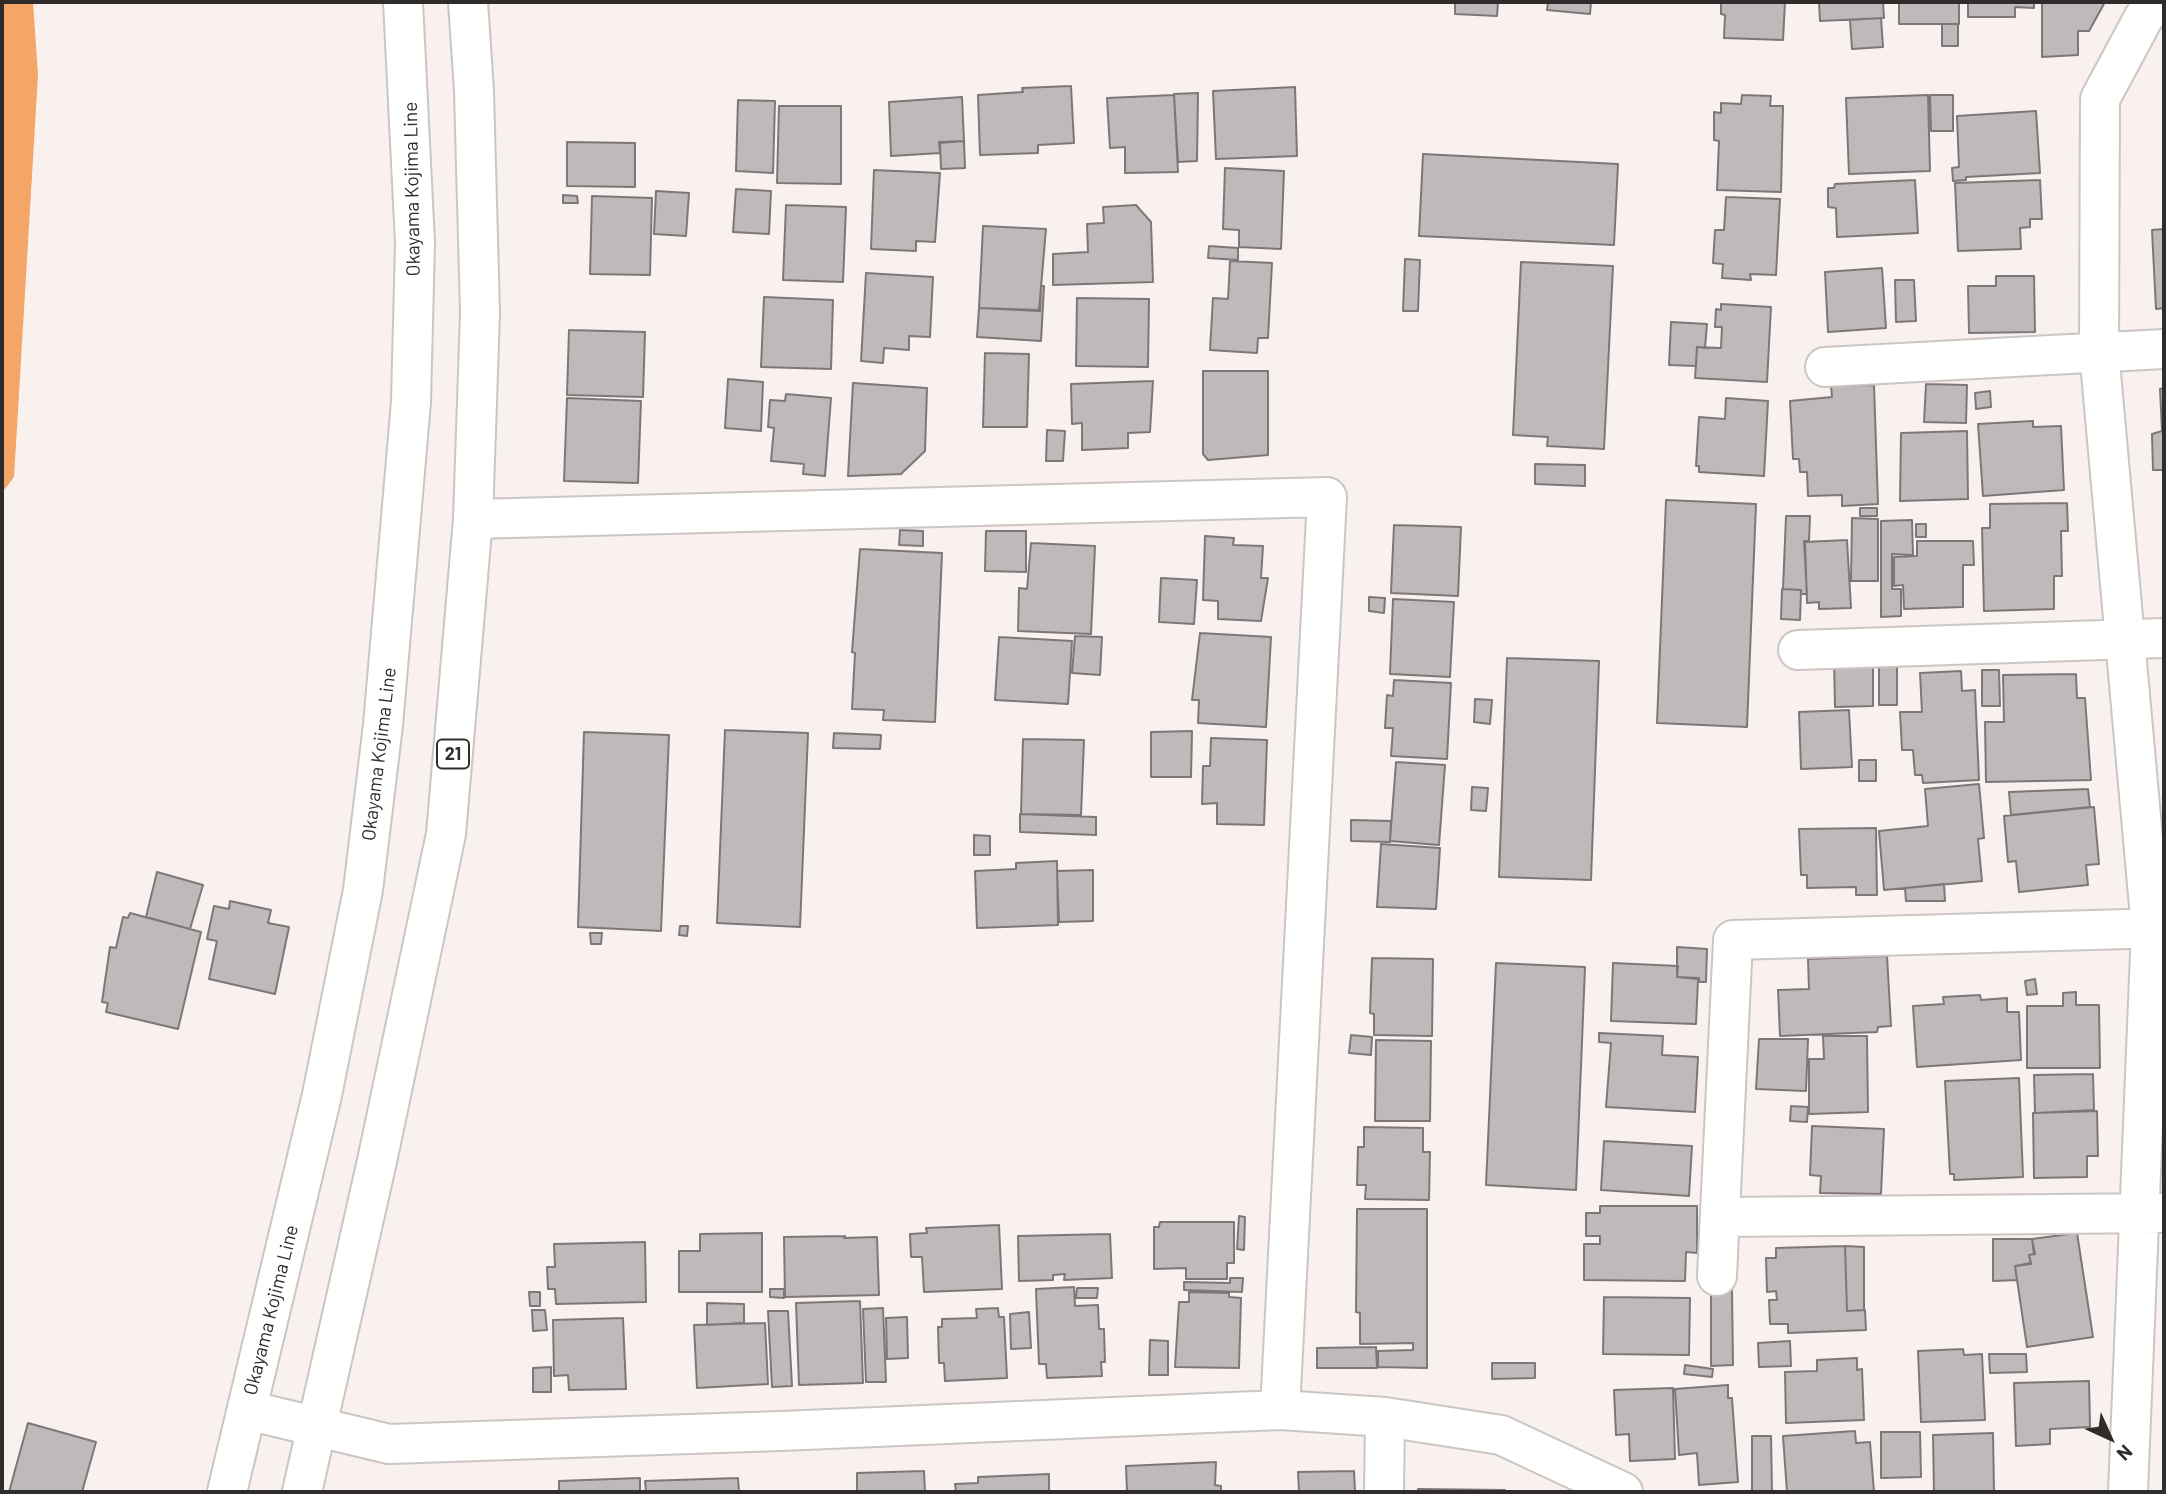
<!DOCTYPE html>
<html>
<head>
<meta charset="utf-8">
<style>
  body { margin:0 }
  #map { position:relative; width:2166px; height:1494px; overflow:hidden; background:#f8f1ed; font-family:Barlow,sans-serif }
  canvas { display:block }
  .frame { position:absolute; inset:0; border:4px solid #2f2d2b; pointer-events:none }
  .north { position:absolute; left:2075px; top:1403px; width:70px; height:70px; -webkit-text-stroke:5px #fff; paint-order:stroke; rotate:135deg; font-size:19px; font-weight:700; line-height:28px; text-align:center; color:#2f2d2b }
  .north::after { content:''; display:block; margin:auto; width:24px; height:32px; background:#2f2d2b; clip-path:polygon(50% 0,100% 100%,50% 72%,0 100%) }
</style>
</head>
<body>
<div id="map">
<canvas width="2166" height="1494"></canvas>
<div class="frame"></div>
<div class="north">N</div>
</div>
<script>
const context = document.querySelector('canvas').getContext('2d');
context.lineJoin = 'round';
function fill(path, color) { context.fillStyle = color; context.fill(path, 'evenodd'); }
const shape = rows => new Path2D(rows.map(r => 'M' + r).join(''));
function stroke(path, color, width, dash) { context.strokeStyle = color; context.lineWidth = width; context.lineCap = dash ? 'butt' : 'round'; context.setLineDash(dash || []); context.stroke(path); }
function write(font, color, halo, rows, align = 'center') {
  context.font = font + ' Barlow,sans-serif'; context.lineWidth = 5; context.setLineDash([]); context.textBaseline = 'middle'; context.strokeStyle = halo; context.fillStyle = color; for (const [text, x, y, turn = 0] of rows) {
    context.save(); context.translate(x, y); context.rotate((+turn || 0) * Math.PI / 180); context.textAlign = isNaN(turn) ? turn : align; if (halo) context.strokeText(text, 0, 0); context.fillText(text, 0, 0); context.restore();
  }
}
fill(shape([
  [2,2,33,2,38,75,14,477,2,493]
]), '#f3a668');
const building = shape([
  [1455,2,1498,2,1497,16,1455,14,1455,2],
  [1548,2,1591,2,1590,14,1547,10,1548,2],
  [1721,2,1785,2,1783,40,1724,38,1725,15,1721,14,1721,2],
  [1819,2,1883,2,1884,18,1820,21,1819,2],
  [1899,2,1959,2,1959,24,1899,24,1899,2],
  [1968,2,2034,2,2034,8,2015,7,2015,17,1968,17,1968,2],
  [2042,2,2105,2,2089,31,2078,31,2078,55,2042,57,2042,2],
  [1881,18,1883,47,1852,49,1850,20,1881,18],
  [1942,24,1958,24,1958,46,1942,46,1942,24],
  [1071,86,1074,143,1038,145,1038,153,980,155,978,95,1023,92,1022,88,1071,86],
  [1295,87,1297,156,1216,159,1213,91,1295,87],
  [1198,93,1197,161,1178,162,1174,94,1198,93],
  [1174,95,1178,172,1125,173,1125,147,1110,148,1107,98,1174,95],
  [1742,95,1771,96,1770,106,1783,106,1781,192,1717,190,1719,141,1714,140,1714,112,1721,113,1721,103,1741,104,1742,95],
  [1928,95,1930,171,1849,174,1846,98,1928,95],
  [1930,95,1953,95,1953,131,1931,131,1930,95],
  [962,97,964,141,939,142,940,153,891,156,889,102,962,97],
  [738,100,775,101,773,173,736,171,738,100],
  [779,106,841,106,841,184,777,183,779,106],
  [2036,111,2040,173,1966,177,1966,180,1953,181,1952,168,1959,167,1957,116,2036,111],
  [964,141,965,168,941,169,940,143,964,141],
  [567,142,635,143,635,187,567,186,567,142],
  [1423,154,1618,164,1614,245,1419,236,1423,154],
  [1225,168,1284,171,1281,249,1239,247,1239,230,1223,229,1225,168],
  [874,170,940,173,935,242,916,241,916,251,871,249,874,170],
  [1915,180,1918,233,1837,237,1836,208,1828,207,1828,188,1834,188,1835,184,1915,180],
  [2040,180,2042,219,2030,219,2030,227,2020,228,2021,249,1958,251,1955,183,2040,180],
  [736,189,771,191,769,234,733,232,736,189],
  [656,191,689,193,686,236,654,234,656,191],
  [563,195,577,196,578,203,563,203,563,195],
  [592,196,652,198,650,275,590,274,592,196],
  [1726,197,1780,199,1776,275,1750,274,1751,280,1722,278,1723,264,1713,263,1715,230,1724,230,1726,197],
  [786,205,846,207,843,282,783,280,786,205],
  [1136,205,1151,222,1153,282,1053,285,1053,254,1088,252,1087,224,1104,223,1103,207,1136,205],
  [983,226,1046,229,1039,310,979,308,983,226],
  [2164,229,2164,308,2156,309,2152,230,2164,229],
  [1209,246,1238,248,1238,260,1208,258,1209,246],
  [1405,259,1420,260,1418,311,1403,311,1405,259],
  [1230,261,1272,263,1268,338,1258,338,1257,353,1210,350,1213,298,1228,299,1230,261],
  [1521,262,1613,266,1604,449,1547,446,1548,437,1513,435,1521,262],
  [1882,268,1886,328,1828,332,1825,272,1882,268],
  [866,273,933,277,930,337,909,336,909,350,884,348,883,363,861,361,866,273],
  [1996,276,2034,276,2035,332,1969,333,1968,286,1996,286,1996,276],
  [1895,280,1914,280,1916,321,1896,322,1895,280],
  [1041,286,1044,286,1041,341,977,337,979,308,1040,311,1041,286],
  [764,297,833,300,831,369,761,367,764,297],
  [1077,298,1149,299,1148,367,1076,366,1077,298],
  [1721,304,1771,307,1767,382,1695,378,1697,347,1721,348,1722,327,1715,327,1716,309,1721,310,1721,304],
  [1671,322,1707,324,1705,348,1697,347,1696,366,1669,365,1671,322],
  [569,330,645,332,643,397,567,395,569,330],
  [985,353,1029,354,1027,427,983,427,985,353],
  [1203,371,1268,371,1268,455,1208,460,1203,454,1203,371],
  [728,379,763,382,761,431,725,428,728,379],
  [1153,381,1150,432,1128,433,1128,448,1082,450,1082,423,1072,424,1071,384,1153,381],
  [853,383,927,388,925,451,901,474,848,476,853,383],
  [1926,384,1967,385,1966,423,1924,422,1926,384],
  [1874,385,1878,504,1842,506,1842,495,1808,496,1807,472,1800,472,1799,459,1793,459,1790,401,1832,397,1831,386,1874,385],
  [2164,388,2164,470,2153,470,2152,434,2162,431,2160,389,2164,388],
  [1990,391,1991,407,1976,409,1975,393,1990,391],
  [786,394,831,398,825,476,803,474,804,464,771,461,774,428,768,427,770,400,785,401,786,394],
  [567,398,641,401,638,483,564,481,567,398],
  [1726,398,1768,401,1764,476,1699,472,1699,466,1696,466,1699,417,1725,419,1726,398],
  [2033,421,2033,427,2061,426,2064,490,1983,496,1978,424,2033,421],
  [1047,430,1065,431,1063,461,1046,461,1047,430],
  [1967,431,1968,499,1900,501,1901,433,1967,431],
  [1535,464,1585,465,1585,486,1535,484,1535,464],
  [1666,500,1756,504,1747,727,1657,723,1666,500],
  [2067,503,2068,531,2061,531,2062,576,2054,576,2054,609,1984,611,1982,528,1990,528,1990,504,2067,503],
  [1860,508,1877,508,1877,516,1860,516,1860,508],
  [1786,516,1810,516,1809,541,1804,541,1807,594,1801,594,1801,590,1783,589,1786,516],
  [1852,518,1878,519,1878,581,1851,581,1852,518],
  [1912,520,1913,555,1892,554,1892,589,1901,589,1901,616,1881,617,1881,521,1912,520],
  [1916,524,1926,524,1926,537,1916,537,1916,524],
  [1394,525,1461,527,1458,596,1391,593,1394,525],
  [900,530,923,531,923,546,899,545,900,530],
  [986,531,1026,531,1026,572,985,571,986,531],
  [1205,536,1234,538,1233,545,1263,546,1261,578,1268,578,1261,621,1218,619,1218,601,1203,600,1205,536],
  [1847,540,1851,608,1819,609,1819,602,1807,603,1805,542,1847,540],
  [1917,541,1973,541,1974,565,1963,565,1963,607,1904,609,1903,585,1894,586,1894,557,1917,556,1917,541],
  [1031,543,1095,546,1091,634,1018,631,1019,588,1027,589,1031,543],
  [860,549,942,553,935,722,883,720,884,710,852,709,855,653,852,652,860,549],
  [1161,578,1197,580,1194,624,1159,622,1161,578],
  [1782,589,1801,590,1800,620,1781,619,1782,589],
  [1369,597,1385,598,1384,613,1369,611,1369,597],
  [1393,599,1454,602,1450,677,1390,674,1393,599],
  [1200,633,1271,637,1266,727,1198,723,1199,700,1192,700,1200,633],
  [1075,636,1102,637,1100,675,1072,673,1075,636],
  [999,637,1072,641,1068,704,995,700,999,637],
  [1507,658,1599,661,1591,880,1499,877,1507,658],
  [1873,659,1873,706,1835,707,1834,660,1873,659],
  [1897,665,1897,705,1879,705,1879,666,1897,665],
  [1982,670,1999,670,2000,706,1982,706,1982,670],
  [1961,671,1962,691,1975,690,1979,780,1923,783,1922,775,1915,775,1913,750,1902,750,1900,712,1922,712,1920,673,1961,671],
  [2076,674,2077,698,2085,698,2091,780,1986,782,1985,722,2004,722,2003,675,2076,674],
  [1394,680,1451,683,1447,759,1391,756,1393,728,1385,728,1387,695,1393,696,1394,680],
  [1475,699,1492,700,1490,724,1474,722,1475,699],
  [1849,710,1852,767,1801,769,1799,712,1849,710],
  [725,730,808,733,800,927,717,923,725,730],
  [1192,731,1191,777,1151,777,1151,732,1192,731],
  [584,732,669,735,661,931,578,927,584,732],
  [834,733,881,735,880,749,833,748,834,733],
  [1211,738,1267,740,1264,825,1217,824,1217,803,1202,804,1203,766,1210,766,1211,738],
  [1023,739,1084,740,1081,815,1021,814,1023,739],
  [1859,760,1876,760,1876,781,1859,781,1859,760],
  [1396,762,1445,765,1439,845,1390,841,1396,762],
  [1979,784,1984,838,1978,839,1982,881,1884,890,1879,831,1928,826,1925,789,1979,784],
  [1472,787,1488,788,1486,811,1471,810,1472,787],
  [2088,789,2090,807,2011,815,2009,792,2088,789],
  [2094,807,2099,864,2086,865,2088,885,2019,892,2016,861,2008,862,2004,816,2094,807],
  [1020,814,1096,817,1096,835,1020,832,1020,814],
  [1351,820,1391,821,1390,842,1351,841,1351,820],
  [1876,828,1877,895,1856,895,1856,887,1807,888,1807,875,1801,875,1799,829,1876,828],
  [974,835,990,836,990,855,974,855,974,835],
  [1381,844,1440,848,1436,909,1377,907,1381,844],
  [1057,861,1058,925,977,928,975,871,1016,869,1016,863,1057,861],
  [1093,870,1093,921,1059,922,1057,871,1093,870],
  [157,872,203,885,190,929,146,917,157,872],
  [1944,884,1945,901,1906,901,1905,888,1944,884],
  [230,901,271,910,268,923,289,927,275,994,209,979,217,941,207,939,214,906,229,909,230,901],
  [130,913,201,932,178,1029,106,1012,108,1003,102,1002,110,947,116,948,123,917,128,918,130,913],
  [680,926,688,926,687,936,679,935,680,926],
  [590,933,602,933,601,944,591,944,590,933],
  [1677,947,1707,949,1706,982,1699,982,1699,978,1677,977,1677,947],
  [1887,956,1891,1026,1878,1027,1877,1032,1780,1036,1778,990,1809,989,1808,959,1887,956],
  [1372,958,1433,959,1432,1036,1374,1035,1374,1014,1370,1013,1372,958],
  [1496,963,1585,967,1576,1190,1486,1185,1496,963],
  [1613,963,1678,966,1677,977,1698,979,1696,1024,1611,1021,1613,963],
  [2035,979,2037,994,2027,995,2025,981,2035,979],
  [2076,992,2076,1005,2099,1005,2100,1068,2027,1068,2027,1006,2063,1006,2063,993,2076,992],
  [1980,995,1981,1000,2007,998,2007,1012,2019,1012,2021,1060,1917,1067,1913,1006,1944,1004,1943,997,1980,995],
  [1599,1033,1663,1036,1662,1055,1698,1057,1695,1112,1606,1107,1611,1043,1599,1042,1599,1033],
  [1351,1035,1372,1037,1371,1055,1349,1053,1351,1035],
  [1823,1036,1867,1036,1868,1112,1809,1114,1809,1059,1824,1059,1823,1036],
  [1759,1039,1808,1039,1806,1091,1756,1089,1759,1039],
  [1376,1040,1431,1041,1430,1121,1375,1121,1376,1040],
  [2093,1074,2094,1110,2035,1113,2034,1075,2093,1074],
  [2019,1078,2023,1177,1954,1180,1954,1174,1950,1174,1945,1081,2019,1078],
  [1791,1106,1808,1107,1807,1122,1790,1121,1791,1106],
  [2097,1111,2098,1156,2087,1156,2087,1177,2034,1178,2033,1113,2097,1111],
  [1812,1126,1884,1129,1881,1194,1820,1193,1821,1176,1810,1175,1812,1126],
  [1364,1127,1423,1128,1423,1152,1430,1152,1429,1200,1365,1199,1366,1185,1357,1185,1358,1147,1364,1147,1364,1127],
  [1604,1141,1692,1146,1689,1196,1601,1190,1604,1141],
  [1600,1206,1697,1206,1697,1253,1686,1252,1685,1281,1584,1280,1584,1244,1600,1244,1600,1236,1586,1236,1586,1213,1600,1213,1600,1206],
  [1357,1209,1427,1209,1427,1368,1378,1367,1378,1351,1413,1350,1413,1343,1360,1344,1360,1313,1356,1312,1357,1209],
  [1239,1216,1245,1217,1244,1250,1237,1249,1239,1216],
  [1160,1222,1234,1222,1234,1263,1227,1263,1227,1279,1186,1279,1186,1268,1154,1269,1154,1227,1159,1227,1160,1222],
  [999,1225,1002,1289,924,1292,922,1257,911,1257,910,1234,927,1233,926,1228,999,1225],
  [762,1233,762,1292,679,1292,679,1251,700,1251,700,1234,762,1233],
  [2077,1233,2093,1337,2027,1347,2015,1266,2031,1264,2029,1255,2035,1254,2032,1239,2077,1233],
  [1110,1234,1112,1278,1064,1280,1065,1274,1053,1275,1053,1280,1019,1281,1018,1236,1110,1234],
  [845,1236,844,1238,877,1237,879,1295,785,1297,784,1237,845,1236],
  [1993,1239,2032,1239,2034,1254,2029,1255,2031,1263,2015,1266,2017,1280,1993,1281,1993,1239],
  [645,1242,646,1302,556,1304,555,1289,548,1289,547,1267,555,1267,554,1244,645,1242],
  [1845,1246,1864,1247,1864,1310,1847,1311,1845,1246],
  [1845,1246,1847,1311,1865,1310,1866,1330,1788,1333,1788,1324,1770,1324,1769,1300,1777,1300,1776,1291,1767,1292,1766,1258,1776,1258,1776,1248,1845,1246],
  [1230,1278,1243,1278,1242,1292,1184,1290,1184,1282,1230,1283,1230,1278],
  [1074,1287,1075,1306,1098,1305,1099,1329,1104,1329,1105,1362,1101,1362,1102,1376,1047,1378,1046,1364,1039,1364,1036,1289,1074,1287],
  [1077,1288,1098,1288,1097,1298,1076,1298,1077,1288],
  [770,1289,784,1289,784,1298,770,1297,770,1289],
  [1711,1290,1732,1290,1733,1365,1711,1366,1711,1290],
  [529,1292,540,1292,540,1306,530,1306,529,1292],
  [1189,1292,1229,1293,1229,1297,1241,1298,1239,1368,1175,1367,1179,1302,1189,1302,1189,1292],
  [1604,1297,1690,1298,1689,1355,1603,1354,1604,1297],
  [860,1301,863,1383,799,1385,796,1303,860,1301],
  [707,1303,744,1304,744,1323,707,1325,707,1303],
  [883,1308,886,1382,866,1382,863,1309,883,1308],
  [998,1308,999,1317,1004,1317,1007,1378,945,1381,944,1363,939,1363,938,1327,942,1327,942,1319,977,1318,976,1309,998,1308],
  [532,1310,545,1310,547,1330,533,1331,532,1310],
  [768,1311,788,1311,792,1386,772,1387,768,1311],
  [1029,1312,1031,1348,1011,1349,1010,1314,1029,1312],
  [907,1317,908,1358,887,1359,886,1318,907,1317],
  [623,1318,626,1389,569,1390,568,1375,554,1376,553,1320,623,1318],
  [765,1323,768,1384,697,1388,694,1325,765,1323],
  [1150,1340,1168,1341,1168,1375,1149,1375,1150,1340],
  [1790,1341,1791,1366,1759,1367,1758,1343,1790,1341],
  [1376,1347,1377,1368,1317,1368,1317,1348,1376,1347],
  [1963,1349,1964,1355,1982,1354,1985,1420,1921,1422,1918,1351,1963,1349],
  [1989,1354,2026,1354,2027,1372,1990,1373,1989,1354],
  [1857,1358,1857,1370,1862,1369,1864,1420,1786,1423,1785,1372,1817,1371,1817,1360,1857,1358],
  [1492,1363,1535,1363,1535,1378,1492,1379,1492,1363],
  [1685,1365,1713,1369,1712,1377,1684,1374,1685,1365],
  [551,1367,551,1392,533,1392,533,1368,551,1367],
  [2089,1381,2090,1427,2050,1429,2050,1444,2016,1446,2014,1383,2089,1381],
  [1728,1385,1728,1398,1732,1398,1738,1482,1699,1485,1697,1453,1679,1455,1675,1389,1728,1385],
  [1673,1388,1675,1459,1630,1461,1629,1434,1616,1435,1614,1390,1673,1388],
  [28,1423,96,1442,82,1492,9,1492,28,1423],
  [1855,1431,1856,1443,1870,1442,1874,1492,1787,1492,1783,1436,1855,1431],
  [1881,1432,1920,1432,1921,1477,1881,1478,1881,1432],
  [1993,1433,1994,1492,1934,1492,1933,1435,1993,1433],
  [1752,1436,1771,1436,1772,1492,1752,1492,1752,1436],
  [1216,1462,1215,1485,1221,1486,1221,1492,1127,1492,1126,1466,1216,1462],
  [924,1471,925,1492,857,1492,857,1473,924,1471],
  [1354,1471,1355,1492,1299,1492,1298,1472,1354,1471],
  [1049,1474,1049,1492,956,1492,955,1484,978,1483,978,1477,1049,1474],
  [640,1478,640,1492,559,1492,559,1481,640,1478],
  [738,1478,739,1492,646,1492,645,1481,738,1478],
  [1418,1489,1505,1490,1505,1492,1418,1492,1418,1489]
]);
fill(building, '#c0b9bb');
stroke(building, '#7e7679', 2);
const minor = shape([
  [1825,367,2164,349],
  [473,519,1327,497,1280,1410],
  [1798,650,2164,638],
  [1720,1217,2164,1213],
  [1717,1276,1733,940,2164,928],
  [247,1410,389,1444,781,1431,1280,1410,1385,1417,1501,1435,1623,1492],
  [1384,1492,1385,1417],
  [2128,1492,2151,928,2099,351,2100,99,2144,17,2157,2]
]);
const major = shape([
  [227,1492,322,1095,363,890,383,725,411,402,415,243,403,2],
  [302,1492,377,1161,446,834,473,519,480,313,474,91,468,2]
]);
stroke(minor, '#ccc6c2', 42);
stroke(major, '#ccc6c2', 42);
stroke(minor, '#fff', 38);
stroke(major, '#fff', 38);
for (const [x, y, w] of [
  [453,754,32]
]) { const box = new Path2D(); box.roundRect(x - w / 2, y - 14.5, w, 29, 5); context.fillStyle = '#fff'; context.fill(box); stroke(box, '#2f2d2b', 2); }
write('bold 18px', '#2f2d2b', null, [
  ["21",453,754]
]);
write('19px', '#2f2d2b', '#fff', [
  ["Okayama Kojima Line",412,189,-91],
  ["Okayama Kojima Line",379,754,-83],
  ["Okayama Kojima Line",271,1310,-76]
]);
</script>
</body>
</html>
